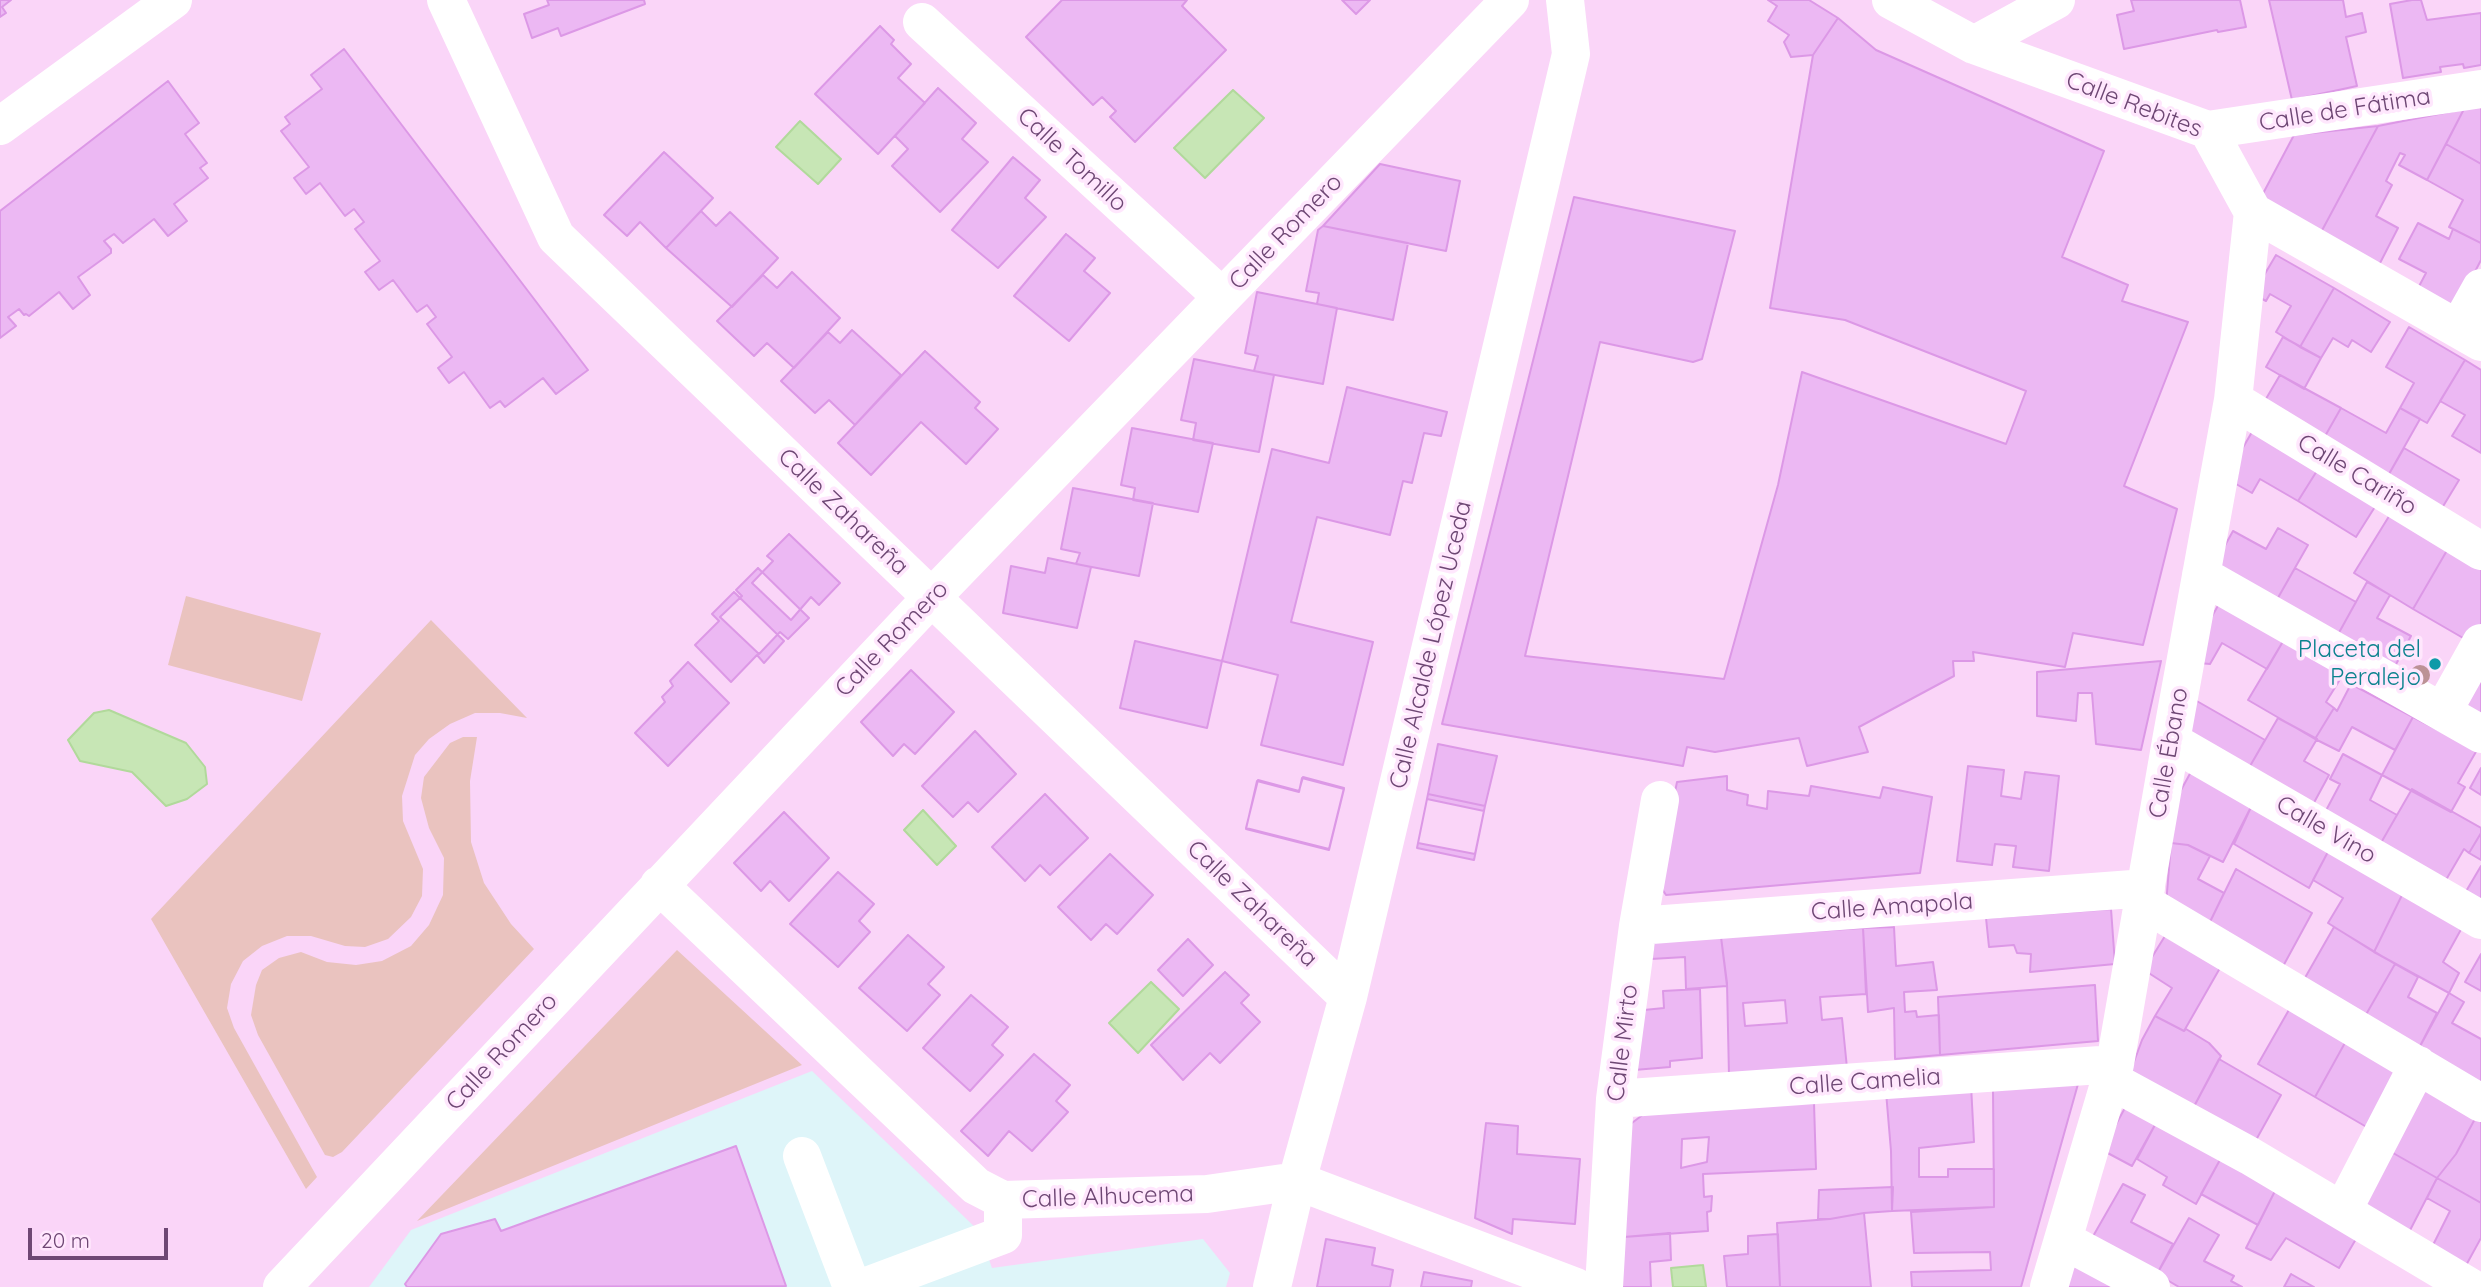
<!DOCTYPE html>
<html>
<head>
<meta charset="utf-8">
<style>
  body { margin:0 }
  #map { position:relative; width:2481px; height:1287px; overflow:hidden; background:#fde1fa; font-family:Quicksand,sans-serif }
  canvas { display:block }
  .scale { position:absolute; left:28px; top:1228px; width:140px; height:32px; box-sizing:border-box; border:4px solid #6e4774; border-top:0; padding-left:9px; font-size:21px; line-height:24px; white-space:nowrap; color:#6e4774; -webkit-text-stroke:5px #ffe7fd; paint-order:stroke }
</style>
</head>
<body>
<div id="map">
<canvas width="2481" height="1287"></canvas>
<div class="scale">20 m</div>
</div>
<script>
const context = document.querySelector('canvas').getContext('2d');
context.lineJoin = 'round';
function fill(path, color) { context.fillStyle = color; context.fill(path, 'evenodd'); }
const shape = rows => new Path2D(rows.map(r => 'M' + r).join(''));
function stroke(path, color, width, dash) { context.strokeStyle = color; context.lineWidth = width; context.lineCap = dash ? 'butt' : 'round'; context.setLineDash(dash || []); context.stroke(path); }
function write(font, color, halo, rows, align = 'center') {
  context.font = font + ' Quicksand,sans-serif'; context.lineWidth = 7; context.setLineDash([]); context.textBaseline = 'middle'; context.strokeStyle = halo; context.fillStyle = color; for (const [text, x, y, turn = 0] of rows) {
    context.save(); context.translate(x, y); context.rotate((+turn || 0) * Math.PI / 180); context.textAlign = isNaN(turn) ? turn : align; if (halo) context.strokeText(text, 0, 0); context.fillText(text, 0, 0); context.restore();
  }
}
fill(shape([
  [0,0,2481,0,2481,1287,0,1287]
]), '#fad5f8');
fill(shape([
  [812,1071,979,1231,992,1268,1203,1239,1230,1273,1226,1287,369,1287,411,1230]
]), '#def5f9');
fill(shape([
  [186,596,321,633,302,701,168,665],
  [431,620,527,718,500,713,475,713,450,724,429,739,415,755,402,796,403,821,423,869,422,896,411,917,388,939,365,947,345,946,311,936,287,936,262,946,243,961,231,984,227,1008,234,1028,317,1177,306,1189,151,919],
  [463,737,477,737,470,781,471,842,484,883,511,924,534,949,342,1152,333,1157,325,1155,258,1035,251,1015,256,985,262,970,279,958,301,952,327,962,356,965,382,961,411,946,429,925,443,895,444,858,429,828,421,798,424,777,450,743],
  [677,950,802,1065,417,1221]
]), '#eac3bf');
const water = shape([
  [1233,90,1264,118,1205,178,1174,148,1233,90],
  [800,121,841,159,818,184,776,147,800,121],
  [109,710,186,743,205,767,207,784,187,799,166,806,132,772,80,761,68,740,94,713,109,710],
  [923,810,956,846,937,865,904,830,923,810],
  [1151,982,1179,1009,1138,1053,1109,1023,1151,982],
  [1703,1265,1706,1287,1673,1287,1671,1268,1703,1265]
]);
fill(water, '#c7e6b5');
stroke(water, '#b1d99b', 2);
const building = shape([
  [0,0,11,0,2,7,6,13,0,17,0,0],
  [547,0,644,0,645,4,561,36,558,28,532,38,524,14,549,5,547,0],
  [1062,0,1187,0,1182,6,1226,50,1135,142,1110,117,1116,111,1102,97,1093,105,1026,37,1062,0],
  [1342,0,1370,0,1356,14,1342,0],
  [1768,0,1809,0,1838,18,1813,55,1791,57,1784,42,1789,35,1768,21,1777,6,1768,0],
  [2131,0,2240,0,2246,27,2218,32,2217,30,2124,49,2117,15,2134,11,2131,0],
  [2269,0,2343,0,2346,17,2362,13,2366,32,2346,37,2357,86,2292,100,2269,0],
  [2412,0,2421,0,2427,20,2481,13,2481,65,2464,68,2463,64,2440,67,2441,72,2403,78,2390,4,2412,0],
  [1838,18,1876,50,2104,151,2062,257,2128,285,2122,301,2188,322,2124,486,2177,509,2143,645,2073,633,2065,667,1973,652,1974,661,1953,661,1954,676,1859,727,1868,752,1807,766,1799,738,1715,752,1687,747,1683,766,1442,724,1574,197,1735,231,1702,359,1693,362,1600,342,1525,656,1724,679,1778,485,1802,372,2006,444,2026,391,1845,320,1770,308,1813,55,1838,18],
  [880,26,894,40,891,44,911,64,898,78,925,103,878,154,815,94,880,26],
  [344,49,588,370,556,394,543,378,505,407,500,401,490,408,464,372,449,383,438,368,452,357,427,324,436,317,427,305,417,312,393,280,379,290,365,272,380,261,355,229,364,222,354,209,345,216,320,183,306,194,294,178,309,167,281,131,290,124,285,117,322,89,311,75,344,49],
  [168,81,199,123,185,134,207,163,200,168,208,178,174,204,187,221,168,236,154,219,123,243,114,234,104,241,111,249,111,253,78,277,90,295,73,309,59,292,29,316,26,314,24,315,19,309,8,317,16,326,0,338,0,211,168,81],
  [938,88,976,123,962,139,988,162,940,212,892,166,908,149,895,136,938,88],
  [2481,106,2481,164,2446,144,2464,109,2481,106],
  [2464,109,2427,180,2399,165,2405,155,2400,153,2386,181,2392,185,2376,216,2398,228,2378,267,2319,236,2378,126,2464,109],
  [2378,126,2319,236,2258,203,2294,135,2378,126],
  [2446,144,2481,164,2481,243,2449,227,2463,200,2427,180,2446,144],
  [664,152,713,198,666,248,640,222,627,236,604,215,664,152],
  [1013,157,1040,180,1025,198,1046,217,998,268,952,230,1013,157],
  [1380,164,1460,181,1446,251,1323,226,1380,164],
  [701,211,716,226,730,212,778,258,732,307,666,248,701,211],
  [2418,223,2449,239,2453,229,2481,243,2481,260,2454,312,2416,292,2426,273,2399,259,2418,223],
  [1323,226,1408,243,1393,320,1317,304,1319,293,1306,291,1318,230,1323,226],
  [1066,234,1095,258,1084,271,1110,293,1069,341,1014,296,1066,234],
  [2276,255,2334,288,2300,347,2276,332,2291,306,2270,294,2266,301,2253,294,2276,255],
  [792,272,840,318,794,368,767,343,754,356,717,321,763,275,777,288,792,272],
  [2334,288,2390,322,2371,352,2352,340,2348,347,2333,338,2321,358,2300,347,2334,288],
  [1257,292,1337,308,1323,384,1254,371,1258,356,1245,353,1257,292],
  [2409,327,2465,360,2427,423,2400,408,2414,383,2386,367,2409,327],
  [852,330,901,375,855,425,829,400,815,413,781,381,828,332,840,343,852,330],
  [2283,337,2321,358,2304,389,2266,367,2283,337],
  [925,351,980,402,975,408,998,429,966,464,921,422,871,475,838,443,925,351],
  [1194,359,1274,375,1259,452,1193,440,1196,423,1181,420,1194,359],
  [2465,360,2481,370,2481,453,2452,436,2465,415,2440,401,2465,360],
  [2280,375,2341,408,2320,445,2260,409,2280,375],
  [1347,387,1447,412,1441,436,1424,433,1412,483,1403,481,1390,535,1317,517,1291,622,1373,642,1343,765,1261,745,1278,675,1222,661,1272,449,1329,463,1347,387],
  [2341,408,2386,433,2400,408,2420,419,2385,481,2320,445,2341,408],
  [2256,425,2320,466,2298,501,2260,479,2252,493,2236,484,2241,451,2256,425],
  [1132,428,1213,443,1198,512,1133,500,1135,488,1121,485,1132,428],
  [2404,448,2459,480,2439,513,2385,481,2404,448],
  [2320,466,2378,502,2356,537,2298,501,2320,466],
  [1073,488,1153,503,1139,576,1076,564,1080,553,1061,549,1073,488],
  [2391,513,2449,547,2413,609,2354,573,2391,513],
  [2278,528,2308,545,2275,603,2213,567,2233,531,2266,549,2278,528],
  [789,534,840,583,819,605,811,597,791,620,752,583,773,561,767,556,789,534],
  [2449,547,2481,566,2481,624,2470,642,2413,609,2449,547],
  [1048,558,1091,567,1077,628,1003,613,1011,566,1045,573,1048,558],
  [758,568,809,618,788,639,780,632,759,654,720,617,742,596,736,590,758,568],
  [2295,568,2356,602,2336,638,2275,603,2295,568],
  [2367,582,2390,595,2377,618,2411,636,2393,670,2336,638,2367,582],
  [734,592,784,641,764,663,757,655,731,682,695,645,719,621,712,614,734,592],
  [2220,602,2285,638,2267,669,2222,643,2210,664,2199,663,2201,636,2220,602],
  [2285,638,2344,673,2326,702,2334,708,2315,739,2248,700,2285,638],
  [1135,641,1222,661,1207,728,1120,708,1135,641],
  [2161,661,2141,750,2096,744,2092,693,2078,693,2076,721,2037,716,2037,672,2161,661],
  [688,662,729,703,668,766,635,733,665,702,662,697,673,686,670,681,688,662],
  [911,670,954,712,915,754,904,744,893,756,861,722,911,670],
  [2481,670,2481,720,2459,707,2481,670],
  [2351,684,2413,717,2395,750,2352,727,2339,751,2315,739,2334,708,2337,711,2351,684],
  [2195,700,2265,740,2246,773,2185,737,2195,700],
  [2413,717,2477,750,2458,783,2465,787,2451,812,2382,775,2413,717],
  [2278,718,2317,739,2304,761,2329,775,2310,810,2246,773,2278,718],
  [975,731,1016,774,978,812,968,802,953,817,922,786,975,731],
  [1438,744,1497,756,1485,806,1428,794,1438,744],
  [2343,754,2382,775,2370,800,2397,815,2378,848,2322,818,2340,784,2330,779,2343,754],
  [1968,766,2004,770,2001,796,2021,799,2025,772,2059,776,2049,871,2013,867,2016,846,1995,844,1992,865,1957,861,1968,766],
  [2481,768,2481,795,2470,788,2481,768],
  [2192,770,2252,805,2223,862,2188,845,2171,843,2175,801,2192,770],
  [1727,776,1727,790,1748,795,1747,805,1767,809,1768,791,1809,796,1811,786,1880,798,1883,787,1932,797,1920,873,1666,895,1657,881,1677,782,1727,776],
  [1303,777,1344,788,1329,849,1246,828,1258,780,1299,791,1303,777],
  [1302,778,1344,789,1329,850,1246,829,1257,781,1299,792,1302,778],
  [2412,789,2481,828,2481,833,2469,853,2464,849,2443,885,2378,848,2412,789],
  [1045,794,1088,838,1050,875,1040,865,1025,881,992,847,1045,794],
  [1428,794,1485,806,1475,854,1418,843,1428,794],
  [1427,799,1484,811,1474,860,1417,848,1427,799],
  [2252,805,2330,848,2309,888,2234,844,2252,805],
  [784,812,829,858,789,901,770,881,761,891,734,863,784,812],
  [2481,833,2481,860,2469,853,2481,833],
  [2171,843,2188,845,2210,856,2198,879,2224,893,2207,928,2166,905,2171,843],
  [2330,848,2404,891,2374,952,2328,923,2343,898,2313,880,2330,848],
  [1110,854,1153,895,1117,934,1106,924,1091,940,1058,907,1110,854],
  [2481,866,2481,902,2465,893,2481,866],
  [2236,869,2312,913,2281,970,2207,928,2236,869],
  [838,872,874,904,859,921,870,932,838,967,790,924,838,872],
  [2404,891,2464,924,2443,962,2459,973,2449,993,2374,952,2404,891],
  [2111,909,2115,964,2030,972,2031,954,2017,953,2014,945,1989,947,1986,918,2111,909],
  [1894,927,1896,966,1933,962,1937,990,1904,992,1905,1012,1916,1011,1917,1017,1939,1015,1940,1055,1895,1059,1894,1008,1868,1012,1863,928,1894,927],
  [2334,927,2395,964,2364,1018,2302,983,2334,927],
  [1863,928,1866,994,1820,997,1822,1020,1842,1018,1847,1068,1729,1076,1727,983,1721,937,1863,928],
  [1785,1000,1787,1023,1745,1026,1743,1003,1785,1000],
  [908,935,944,967,928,984,940,995,907,1031,859,988,908,935],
  [2165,936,2220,968,2184,1031,2155,1016,2172,988,2144,970,2165,936],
  [1721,937,1727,986,1686,989,1685,957,1651,959,1655,939,1721,937],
  [1188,939,1213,965,1183,996,1158,970,1188,939],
  [2481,954,2481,991,2465,982,2481,954],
  [2395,964,2418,977,2408,997,2437,1013,2418,1050,2364,1018,2395,964],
  [1225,972,1249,995,1241,1003,1260,1022,1220,1063,1210,1053,1183,1080,1151,1045,1225,972],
  [2095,985,2098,1041,1940,1055,1938,997,2095,985],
  [1700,989,1702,1058,1670,1061,1670,1067,1634,1070,1644,1010,1664,1008,1663,991,1700,989],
  [2449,993,2464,1002,2452,1023,2481,1039,2481,1086,2418,1050,2449,993],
  [971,995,1008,1027,992,1045,1003,1055,970,1091,923,1048,971,995],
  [2290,1008,2346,1041,2315,1097,2258,1064,2290,1008],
  [2155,1016,2184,1031,2186,1029,2209,1043,2221,1056,2190,1114,2128,1078,2142,1040,2155,1016],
  [2346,1041,2403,1075,2370,1129,2315,1097,2346,1041],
  [1034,1054,1070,1085,1056,1101,1068,1112,1032,1151,1009,1131,988,1156,961,1131,1034,1054],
  [2219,1059,2281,1095,2251,1149,2190,1114,2219,1059],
  [2078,1084,2021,1287,1912,1287,1911,1272,1991,1270,1990,1252,1914,1253,1911,1212,1994,1207,1993,1090,2078,1084],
  [1971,1085,1974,1142,1919,1148,1919,1177,1948,1177,1948,1169,1994,1169,1994,1207,1892,1211,1891,1151,1886,1092,1971,1085],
  [2419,1085,2476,1117,2456,1154,2437,1178,2386,1149,2419,1085],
  [1814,1103,1816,1169,1703,1174,1704,1197,1712,1196,1711,1211,1707,1212,1708,1231,1624,1237,1628,1126,1649,1110,1814,1103],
  [1709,1137,1707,1162,1681,1168,1682,1139,1709,1137],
  [2126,1106,2156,1123,2132,1166,2102,1150,2126,1106],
  [2476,1117,2481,1120,2481,1203,2437,1178,2456,1154,2476,1117],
  [1486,1123,1518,1126,1517,1154,1580,1159,1575,1224,1513,1219,1512,1234,1475,1218,1486,1123],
  [2156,1123,2221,1158,2196,1204,2163,1185,2167,1177,2137,1159,2156,1123],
  [736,1146,786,1286,407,1287,405,1284,441,1234,495,1219,501,1231,736,1146],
  [2386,1149,2437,1178,2406,1238,2353,1209,2386,1149],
  [2221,1158,2276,1189,2258,1225,2201,1194,2221,1158],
  [2437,1178,2481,1203,2481,1238,2464,1269,2430,1251,2450,1211,2427,1198,2437,1178],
  [2123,1184,2145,1195,2131,1222,2173,1244,2157,1274,2092,1238,2123,1184],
  [1893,1187,1892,1211,1864,1213,1830,1219,1818,1219,1819,1190,1893,1187],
  [2276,1189,2356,1239,2339,1268,2286,1238,2271,1260,2246,1248,2276,1189],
  [1864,1213,1871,1287,1780,1287,1777,1223,1830,1219,1864,1213],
  [2189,1218,2219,1235,2204,1261,2234,1276,2231,1281,2242,1287,2179,1287,2157,1274,2189,1218],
  [1670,1233,1671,1260,1650,1262,1651,1287,1617,1287,1624,1237,1670,1233],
  [1778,1234,1780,1287,1727,1287,1724,1256,1748,1254,1748,1236,1778,1234],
  [1326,1239,1375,1248,1372,1265,1393,1270,1390,1287,1317,1287,1326,1239],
  [2072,1258,2120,1287,2058,1287,2072,1258],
  [1424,1272,1472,1281,1471,1287,1421,1287,1424,1272],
  [2291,1274,2314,1287,2284,1287,2291,1274]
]);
fill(building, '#ecb8f3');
stroke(building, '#dc98e6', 2);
stroke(shape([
  [446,0,556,237,1348,997],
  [1891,0,1974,45,2208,130,2253,212,2481,342],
  [922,22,1222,297],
  [1974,45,2056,0],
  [0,126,173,0],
  [2208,130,2481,89],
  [2458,329,2481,288],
  [2233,400,2481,551],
  [2201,575,2481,734],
  [2443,711,2481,643],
  [2171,741,2481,920],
  [659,885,976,1186,1003,1200,1207,1194,1297,1181,1576,1287],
  [2144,903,2481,1103],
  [1638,926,2146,888],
  [2112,1081,2250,1156,2470,1287],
  [1615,1099,2115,1064],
  [802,1156,852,1287],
  [2343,1210,2418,1065],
  [2065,1241,2151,1287],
  [282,1287,932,597,1510,0],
  [864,1287,1003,1235,1003,1200],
  [1272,1287,1297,1181,1348,997,1571,54,1565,0],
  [1604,1287,1615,1099,1638,926,1660,800],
  [2049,1287,2115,1064,2171,741,2233,400,2253,212]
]), '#fff', 38);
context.fillStyle = '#bc9296';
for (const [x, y] of [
  [2420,675]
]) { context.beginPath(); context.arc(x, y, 10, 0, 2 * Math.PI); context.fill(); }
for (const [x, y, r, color] of [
  [2435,664,7,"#0f9aa8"]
]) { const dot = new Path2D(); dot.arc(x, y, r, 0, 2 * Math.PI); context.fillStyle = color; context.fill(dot); stroke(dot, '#ffe7fd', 2.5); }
write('24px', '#6e4774', '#ffe7fd', [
  ["Calle Rebites",2134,105,21],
  ["Calle de Fátima",2345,110,-9],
  ["Calle Tomillo",1072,160,43],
  ["Calle Romero",1286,232,-46],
  ["Calle Cariño",2357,475,31],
  ["Calle Zahareña",843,512,44],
  ["Calle Romero",892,639,-46],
  ["Calle Alcalde López Uceda",1431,645,-77],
  ["Calle Ébano",2169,753,-80],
  ["Calle Vino",2326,830,30],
  ["Calle Zahareña",1252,904,44],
  ["Calle Amapola",1892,907,-4],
  ["Calle Mirto",1623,1043,-83],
  ["Calle Romero",502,1052,-47],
  ["Calle Camelia",1865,1082,-4],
  ["Calle Alhucema",1108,1197,-2]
]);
write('24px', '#0d838f', '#ffe7fd', [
  ["Placeta del",2421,650],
  ["Peralejo",2421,678]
], 'right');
</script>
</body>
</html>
